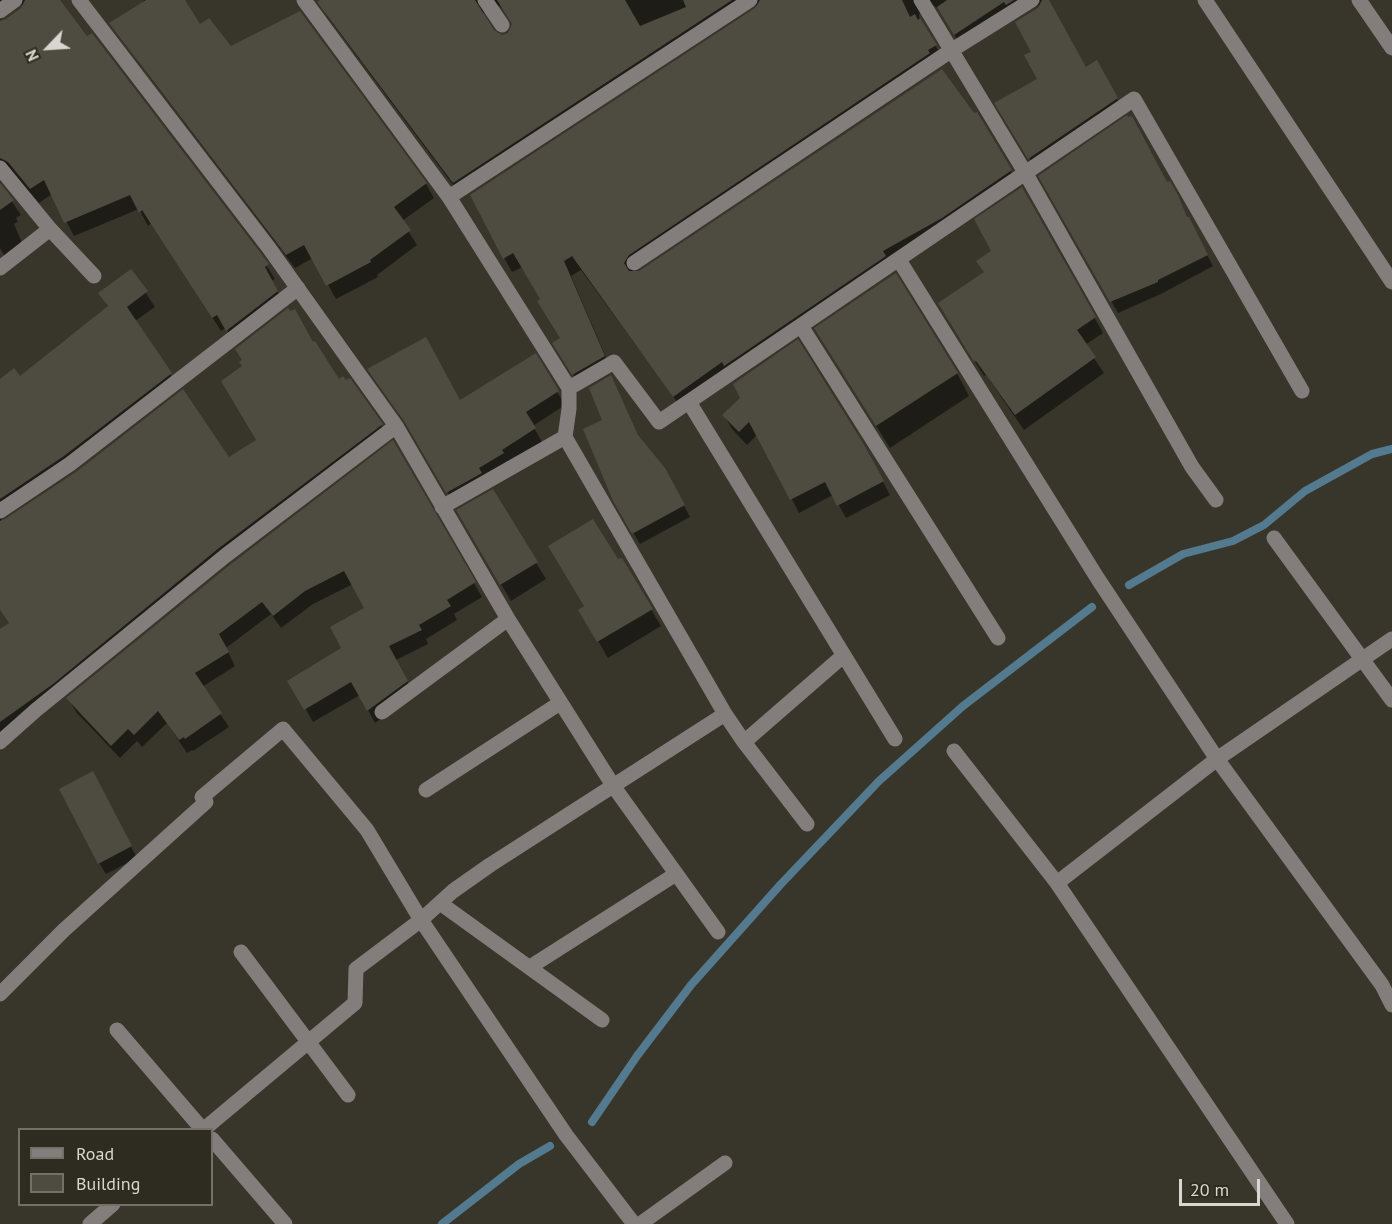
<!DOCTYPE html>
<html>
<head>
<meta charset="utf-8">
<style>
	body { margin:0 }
	#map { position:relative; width:1392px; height:1224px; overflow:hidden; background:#38362b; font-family:"PT Sans",sans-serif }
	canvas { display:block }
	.legend { position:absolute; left:18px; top:1128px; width:195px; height:78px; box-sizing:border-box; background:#2e2c21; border:2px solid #727067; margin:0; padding:8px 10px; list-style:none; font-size:18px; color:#d8d6d0 }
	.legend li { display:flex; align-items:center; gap:12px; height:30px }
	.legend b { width:30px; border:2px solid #727067 }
	.north { position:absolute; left:18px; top:18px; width:60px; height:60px; -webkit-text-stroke:4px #2e2c21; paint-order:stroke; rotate:245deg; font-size:16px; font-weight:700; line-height:24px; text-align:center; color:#d8d6d0 }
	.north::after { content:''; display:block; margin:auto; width:21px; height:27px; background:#d8d6d0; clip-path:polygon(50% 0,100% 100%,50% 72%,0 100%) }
	.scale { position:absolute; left:1179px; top:1179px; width:81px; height:27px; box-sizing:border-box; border:3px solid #d8d6d0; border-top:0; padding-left:8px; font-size:18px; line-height:21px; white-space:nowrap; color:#d8d6d0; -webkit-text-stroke:4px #2e2c21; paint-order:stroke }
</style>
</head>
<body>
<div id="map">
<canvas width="1392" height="1224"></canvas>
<ul class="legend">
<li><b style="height:8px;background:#837d7b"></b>Road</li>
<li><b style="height:16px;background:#4e4c40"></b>Building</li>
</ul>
<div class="north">N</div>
<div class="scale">20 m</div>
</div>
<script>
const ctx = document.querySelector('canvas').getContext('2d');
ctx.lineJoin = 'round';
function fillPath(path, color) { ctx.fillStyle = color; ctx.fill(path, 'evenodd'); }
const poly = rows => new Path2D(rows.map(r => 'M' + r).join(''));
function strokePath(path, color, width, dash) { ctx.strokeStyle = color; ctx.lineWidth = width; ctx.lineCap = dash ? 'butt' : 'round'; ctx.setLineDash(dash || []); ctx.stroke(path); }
const shadow = poly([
	[0,0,58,0,260,255,275,279,271,281,285,305,235,344,226,328,221,331,151,223,148,226,139,209,74,236,52,194,39,203,12,172,0,177,0,21,6,21,26,5,18,5,0,20],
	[144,0,183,0,200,27,230,48,299,12,426,184,434,198,402,221,417,245,377,275,378,277,336,299,313,258,295,268,137,60,128,45],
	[321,0,1048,0,1086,68,1096,62,1125,113,1038,172,996,103,1039,79,1033,52,1041,7,1039,5,963,49,939,9,931,4,923,6,919,15,920,20,944,60,633,273,640,273,976,114,1019,185,683,410,581,270,571,276,612,371,582,388,562,357,562,339,523,267,512,272,504,258,760,5,753,6,462,197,327,16,319,2],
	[498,5,503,9,513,24,512,31,503,36,493,32,483,16,484,11,488,6],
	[1040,176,1169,183,1213,266,1163,293,1118,313],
	[0,184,21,215,16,218,18,222,14,224,27,254,9,264,0,248],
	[1022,189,1103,333,1085,345,1104,373,1024,430,986,375,984,376,948,319,985,273],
	[131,271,155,307,135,321,179,388,2,517,1,521,228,459,258,441,313,344,339,381,381,425,390,439,227,563,0,740,0,631,10,624,0,610,0,381,20,378,108,307,100,293],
	[829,351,957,373,969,396,890,448],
	[535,355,565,405,533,426,542,442,455,505,414,434,460,402],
	[611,377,640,440,671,481,690,517,640,544,614,500,604,421],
	[742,398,870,458,890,495,846,518,833,495,799,513,758,434,747,445,732,429,724,415],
	[393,443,482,597,454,614,457,620,426,639,428,644,396,660,415,695,375,723,360,695,313,722,290,682,343,649,366,609,353,584,313,604,281,628,271,614,226,648,235,666,202,687,229,727,193,751,192,750,187,753,167,723,142,747,137,741,120,758,76,712,68,698],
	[458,511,536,563,546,579,511,601],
	[586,607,651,609,661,626,608,658,580,610],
	[99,784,137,858,106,874,99,863]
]);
const stream = poly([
	[1129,585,1183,554,1233,541,1264,525,1305,491,1372,454,1392,449],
	[592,1122,637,1056,691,985,781,884,879,781,963,706,1092,607],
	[442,1224,519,1164,550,1146]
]);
const building = poly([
	[25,0,60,0,87,36,92,33,269,264,265,267,278,291,226,331,217,315,212,318,142,210,139,213,130,195,64,223,44,180,30,189,8,162,0,158,0,21,6,19,21,8],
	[146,0,185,0,200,24,209,18,231,46,300,11,427,183,394,207,411,230,370,260,371,262,326,286,304,245,286,255,109,23],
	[320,0,475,0,494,30,502,35,508,33,512,24,497,0,625,0,640,26,686,7,683,0,732,0,453,183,317,2],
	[760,0,902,0,910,17,915,14,918,20,920,18,937,45,928,50,930,53,629,255,624,263,629,271,639,271,942,69,974,113,977,112,1012,170,942,218,883,251,886,256,724,366,722,362,673,397,572,256,564,261,605,356,572,375,552,343,560,338,537,301,540,299,513,253,503,259,470,195,755,8],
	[947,0,1014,0,1006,5,1004,2,954,35,937,7],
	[1042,0,1049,0,1086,67,1097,60,1118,98,1028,159,994,103,1037,79,1024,55,1031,52,1015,22,1038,8],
	[1127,115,1128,117,1132,116,1167,182,1170,181,1178,195,1187,217,1189,217,1208,255,1158,280,1158,282,1110,302,1038,176],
	[0,183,14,200,0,210],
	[1022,187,1096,317,1077,330,1096,357,1015,415,976,361,974,362,938,303,984,272,976,261,991,251,974,219],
	[131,269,148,291,127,307,172,373,64,456,0,499,0,379,14,368,20,376,108,306,98,293],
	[896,273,958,373,876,426,814,328],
	[288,308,290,311,295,309,313,342,315,341,339,379,343,376,346,380,350,378,383,424,219,548,53,684,0,722,0,629,9,623,0,610,0,521,5,519,76,472,183,389,229,457,256,440,221,381,242,366,239,362,242,360,235,349],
	[426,337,460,400,536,353,559,391,526,412,536,428,502,450,504,453,479,468,482,473,446,493,404,421,367,369],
	[798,339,863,443,884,481,837,506,825,482,790,500,749,422,739,432,722,415,740,398,733,384],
	[611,375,638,435,665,468,685,505,632,534,613,501,583,429,602,420,589,388],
	[393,440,476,582,447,600,451,606,419,625,422,630,389,646,408,681,367,711,351,682,304,710,287,681,341,648,330,627,364,608,344,571,305,591,273,616,262,602,219,634,229,652,195,673,222,713,185,739,184,737,179,740,158,711,134,735,128,729,111,746,66,698,231,564],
	[493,489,538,562,500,585,456,510],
	[593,519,618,559,622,558,653,609,597,642,578,610,584,606,548,546],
	[93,771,132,846,98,864,59,789]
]);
const minor = poly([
	[79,0,269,248,396,426,508,619,614,787,718,932],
	[304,0,449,197,569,388,569,409,565,437,725,714,744,742,807,824],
	[485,0,502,25],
	[921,0,1026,174,1192,467,1216,500],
	[1205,0,1392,282],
	[1359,0,1392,48],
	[0,11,15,0],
	[0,168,50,229,94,276],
	[449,197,750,0],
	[899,260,1098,579,1217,759,1382,985,1392,1005],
	[634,263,952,50,1032,0],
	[0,268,50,229],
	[801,326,998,638],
	[569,388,614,362,659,422,1134,99,1302,391],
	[689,402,895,739],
	[442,507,565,437],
	[0,511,70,464,298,288],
	[1274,538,1392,700],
	[382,712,508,619],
	[0,742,36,710,225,556,396,426],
	[744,742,843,656],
	[954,751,1057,883,1287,1224],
	[426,790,560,703],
	[1057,883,1217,759,1392,639],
	[440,903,602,1020],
	[241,952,348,1095],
	[530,967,676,874],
	[0,994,64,930,206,802,202,797,283,729,367,830,421,920,566,1135,634,1224],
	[117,1030,203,1130,355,1003,356,969,421,920,453,891,490,865,725,714],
	[212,1139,285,1224],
	[90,1224,113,1204],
	[640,1224,725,1163]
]);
fillPath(shadow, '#0007');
strokePath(stream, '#547a8f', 8);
fillPath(building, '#4e4c40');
strokePath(minor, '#837d7b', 15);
</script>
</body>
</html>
